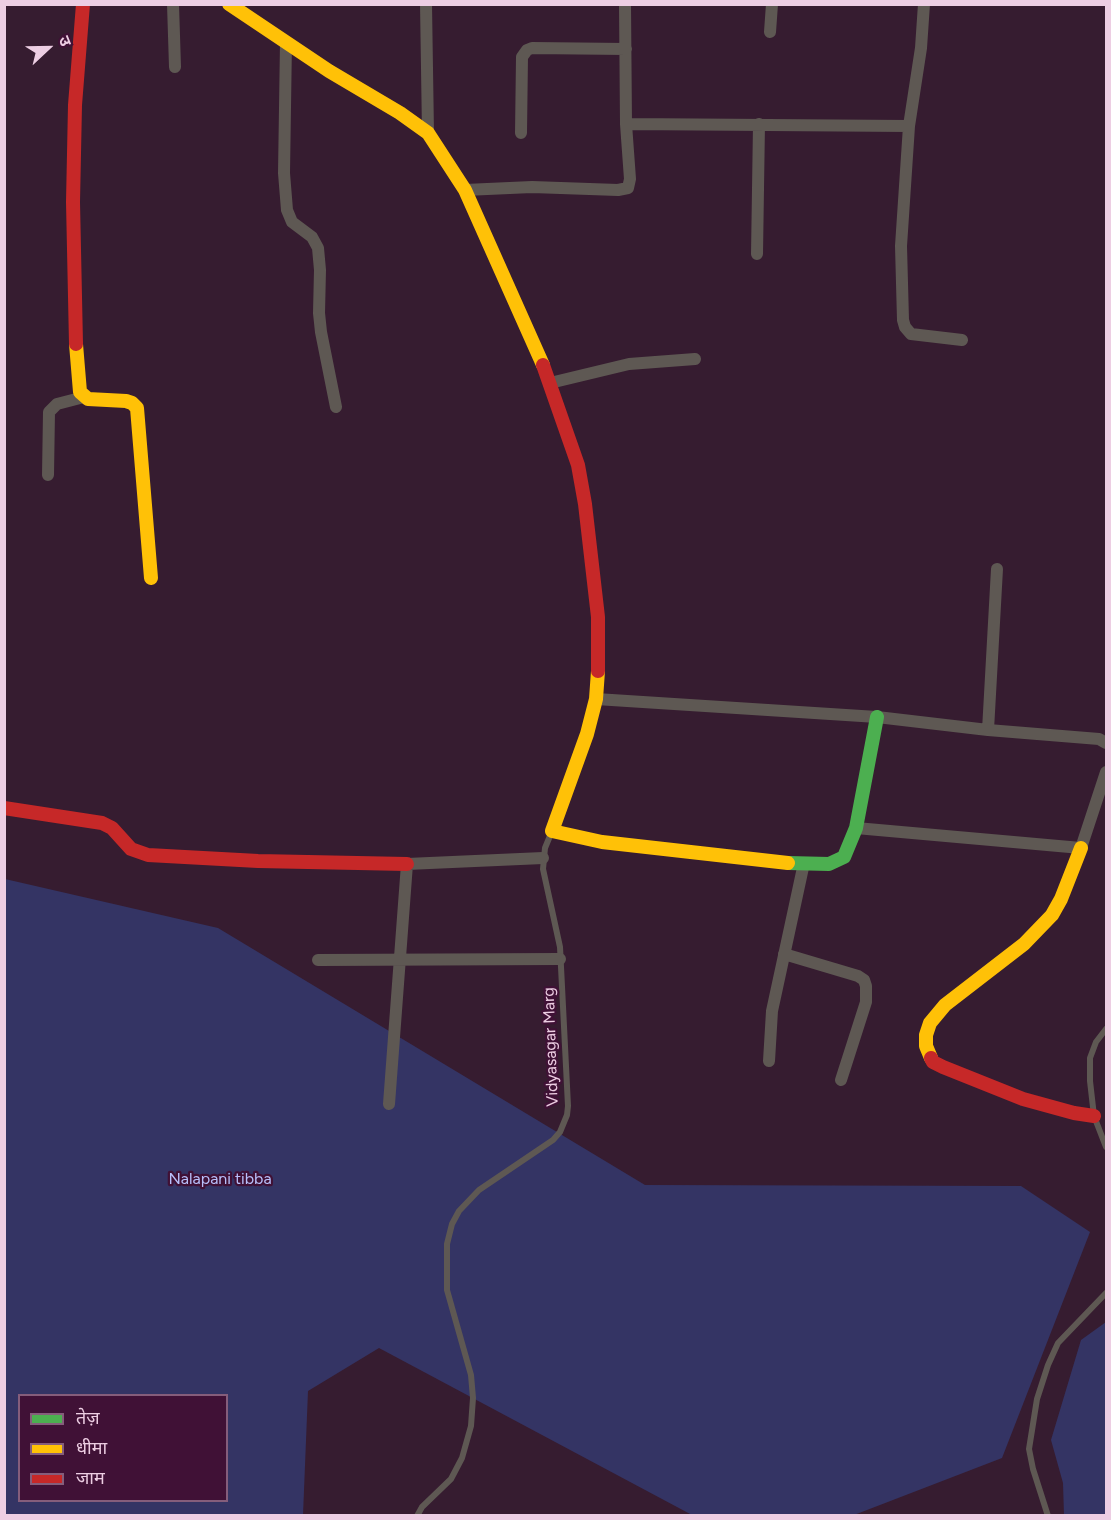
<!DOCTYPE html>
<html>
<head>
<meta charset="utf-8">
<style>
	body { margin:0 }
	#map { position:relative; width:1111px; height:1520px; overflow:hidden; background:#361c30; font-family:Figtree,"Noto Sans Devanagari",sans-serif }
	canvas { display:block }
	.frame { position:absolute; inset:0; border:6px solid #edcee3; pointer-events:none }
	.legend { position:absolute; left:18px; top:1394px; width:210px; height:108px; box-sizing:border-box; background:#401136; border:2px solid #855d7b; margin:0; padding:8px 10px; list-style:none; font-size:18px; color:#edcee3 }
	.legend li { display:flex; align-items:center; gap:12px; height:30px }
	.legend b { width:30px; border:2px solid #855d7b }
	.north { position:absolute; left:18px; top:18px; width:60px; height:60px; -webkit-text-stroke:4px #401136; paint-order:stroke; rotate:68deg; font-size:16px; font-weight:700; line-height:24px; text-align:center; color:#edcee3 }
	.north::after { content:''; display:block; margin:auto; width:21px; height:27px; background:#edcee3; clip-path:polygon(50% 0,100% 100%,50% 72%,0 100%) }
</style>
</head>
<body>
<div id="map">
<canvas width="1111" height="1520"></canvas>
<div class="frame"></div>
<ul class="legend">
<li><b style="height:8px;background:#4caf50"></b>तेज़</li>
<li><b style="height:8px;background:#ffc107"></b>धीमा</li>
<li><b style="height:8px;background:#c62828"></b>जाम</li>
</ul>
<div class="north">उ</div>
</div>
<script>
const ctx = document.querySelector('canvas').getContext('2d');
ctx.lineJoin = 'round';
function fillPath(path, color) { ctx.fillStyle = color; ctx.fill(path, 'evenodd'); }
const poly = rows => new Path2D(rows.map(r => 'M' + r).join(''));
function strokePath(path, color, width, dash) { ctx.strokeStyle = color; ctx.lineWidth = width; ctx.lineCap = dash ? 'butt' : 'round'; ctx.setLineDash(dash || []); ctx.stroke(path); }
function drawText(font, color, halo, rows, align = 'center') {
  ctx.font = font + ' Figtree,sans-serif'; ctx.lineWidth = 4.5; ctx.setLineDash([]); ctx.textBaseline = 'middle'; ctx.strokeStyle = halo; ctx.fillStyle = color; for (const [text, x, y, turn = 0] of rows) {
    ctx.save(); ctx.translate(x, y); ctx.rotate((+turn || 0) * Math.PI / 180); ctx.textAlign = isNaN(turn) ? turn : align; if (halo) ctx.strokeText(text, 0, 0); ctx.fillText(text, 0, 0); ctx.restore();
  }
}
const green = poly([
	[5,879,218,928,645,1185,1021,1186,1090,1232,1002,1458,854,1515,692,1515,379,1348,308,1391,303,1515,5,1516],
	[20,1396,226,1396,226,1500,20,1500],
	[1106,1322,1106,1515,1064,1515,1063,1483,1051,1440,1081,1340]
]);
const lane = poly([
	[1106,1029,1096,1042,1090,1058,1090,1081,1094,1116,1106,1147],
	[417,1516,422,1507,451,1479,462,1458,471,1426,473,1398,471,1375,447,1290,447,1244,452,1224,459,1211,479,1190,553,1140,560,1132,567,1115,568,1106,560,947,543,869,545,848,552,831],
	[1048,1516,1033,1469,1029,1449,1037,1399,1048,1365,1058,1343,1106,1293]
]);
const street = poly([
	[173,4,175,67],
	[426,4,428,133],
	[924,4,921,48,909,126,901,246,903,320,905,327,911,334,962,340],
	[770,32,772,4],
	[286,42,284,173,287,210,292,222,312,237,318,248,320,270,319,313,321,332,336,407],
	[626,124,909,126],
	[521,133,522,57,527,50,532,48,626,49],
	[465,190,532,187,618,190,628,188,630,179,626,124,625,4],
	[757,254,759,124],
	[550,383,629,364,695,359],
	[48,475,49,412,57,404,84,397],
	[596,699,877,717,988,730,1099,739,1106,743],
	[988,730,997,569],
	[856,828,1081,848,1106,772],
	[784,954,858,976,864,980,866,986,866,1002,841,1080],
	[318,960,560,959],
	[769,1061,772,1011,804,863],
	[389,1104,407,864,543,858]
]);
const fast = poly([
	[788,863,829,864,844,857,856,828,877,717]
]);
const slow = poly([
	[229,4,329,71,400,113,428,133,465,190,543,365],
	[76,344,80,392,88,399,126,401,132,403,137,408,151,578],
	[598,671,596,699,587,734,552,831,602,842,788,863],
	[931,1058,926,1046,926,1035,930,1023,945,1005,1024,944,1052,915,1061,899,1081,848]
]);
const jam = poly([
	[76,344,73,202,75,105,83,4],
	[543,365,578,465,585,504,598,617,598,671],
	[4,808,102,823,112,828,131,849,148,855,258,861,407,864],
	[931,1058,933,1062,943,1067,1023,1099,1074,1113,1094,1116]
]);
const streetNames = [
	["Vidyasagar Marg",551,1047,-92]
];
const parkNames = [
	["Nalapani tibba",220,1179]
];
fillPath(green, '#343464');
strokePath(lane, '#5e5853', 6);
strokePath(street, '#5e5853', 12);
strokePath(fast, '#4caf50', 14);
strokePath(slow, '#ffc107', 14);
strokePath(jam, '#c62828', 14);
drawText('16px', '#edcee3', '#401136', streetNames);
drawText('16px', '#b8c0fb', '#401136', parkNames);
</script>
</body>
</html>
